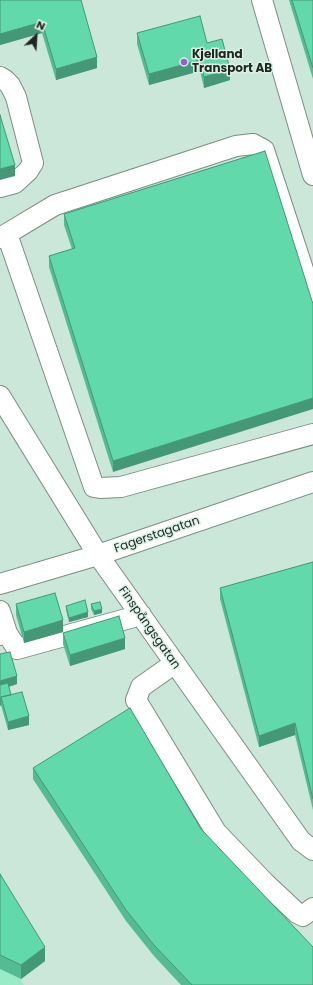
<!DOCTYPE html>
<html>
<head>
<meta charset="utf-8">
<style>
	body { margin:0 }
	#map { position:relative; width:313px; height:985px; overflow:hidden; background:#dcf1e6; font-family:Poppins,sans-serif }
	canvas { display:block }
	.north { position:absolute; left:16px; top:16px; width:40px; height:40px; -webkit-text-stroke:3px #dcf1e6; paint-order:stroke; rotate:25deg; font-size:11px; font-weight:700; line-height:16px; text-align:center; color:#1e2622 }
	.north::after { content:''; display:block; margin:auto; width:14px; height:18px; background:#1e2622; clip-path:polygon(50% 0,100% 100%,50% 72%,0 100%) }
</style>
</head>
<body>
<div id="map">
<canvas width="313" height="985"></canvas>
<div class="north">N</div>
</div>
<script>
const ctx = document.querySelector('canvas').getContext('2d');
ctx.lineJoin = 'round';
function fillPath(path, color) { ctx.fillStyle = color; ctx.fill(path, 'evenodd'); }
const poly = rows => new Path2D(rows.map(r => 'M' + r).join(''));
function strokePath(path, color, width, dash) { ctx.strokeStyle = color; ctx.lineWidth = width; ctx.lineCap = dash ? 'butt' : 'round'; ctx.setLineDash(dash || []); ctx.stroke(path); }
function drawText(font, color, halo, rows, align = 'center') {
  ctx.font = font + ' Poppins,sans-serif'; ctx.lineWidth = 3; ctx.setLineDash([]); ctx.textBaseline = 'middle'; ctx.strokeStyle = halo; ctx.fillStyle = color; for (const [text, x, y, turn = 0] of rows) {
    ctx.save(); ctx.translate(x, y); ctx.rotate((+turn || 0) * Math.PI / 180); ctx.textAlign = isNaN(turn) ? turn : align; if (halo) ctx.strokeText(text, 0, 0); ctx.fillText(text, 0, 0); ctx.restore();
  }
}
const built = poly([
	[0,0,313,0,313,985,24,985,21,979,0,969]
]);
const green = poly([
	[0,969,21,979,24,985,0,985]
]);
const minor = poly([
	[262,0,313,175],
	[0,77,5,80,10,85,16,97,33,163,28,171,15,183,0,187],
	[7,234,94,487,100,488,121,487,313,434],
	[0,238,55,205,236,146,253,144,264,150,313,300],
	[0,396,98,555,301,841,313,850],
	[0,584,98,555,313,482],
	[0,611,7,633,0,635],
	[7,633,17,649,141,615],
	[175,663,141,687,136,700,216,832,265,883,297,913,303,916,313,908]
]);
const wall = poly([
	[0,0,81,0,97,68,56,80,42,33,0,45],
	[289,0,313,0,313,79],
	[137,33,207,43,230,80,204,88,200,71,149,85,137,44],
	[265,151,113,472,49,267,49,256,72,249,64,225,64,214],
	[313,562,313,810,295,735,259,747,220,599,220,588],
	[16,604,63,632,24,643,16,615],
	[91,604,102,613,94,615,91,609],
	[66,606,88,617,69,622,66,610],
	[63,633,125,649,70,666,63,644],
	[0,654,17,684,9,687,11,695,29,725,8,730,1,705,0,706],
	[33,768,201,829,313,985,181,985,154,956,126,921,33,779],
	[0,874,45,961,21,979,0,969]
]);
const shadedWall = poly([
	[42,22,42,33,0,45,0,34],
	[97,57,97,68,56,80,56,69],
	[200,60,200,71,149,85,149,74],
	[230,69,230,80,204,88,204,77],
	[15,165,15,176,0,180,0,169],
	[313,398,313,409,113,472,113,461],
	[102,609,102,613,94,615,94,611],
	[88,612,88,617,69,622,69,618],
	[63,620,63,632,24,643,24,632],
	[125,638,125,649,70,666,70,655],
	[17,676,17,684,0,689,0,681],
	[0,701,1,701,1,705,0,706],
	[29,716,29,725,8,730,8,722],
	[295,723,295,735,259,747,259,736],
	[45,947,45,961,21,979,21,965]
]);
const building = poly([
	[0,0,81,0,97,57,56,69,42,22,0,34,0,0],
	[292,0,313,0,313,68,292,0],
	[200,16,207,43,222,39,230,69,204,77,200,60,149,74,137,33,200,16],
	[0,115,15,165,0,169,0,115],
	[265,151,313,304,313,398,113,461,49,256,75,248,64,214,265,151],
	[313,562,313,799,295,723,259,736,220,588,313,562],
	[55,593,63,620,24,632,16,604,55,593],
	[85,600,88,612,69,618,66,606,85,600],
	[100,602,102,609,94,611,91,604,100,602],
	[119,616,125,638,70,655,63,633,119,616],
	[10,652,17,676,0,681,0,654,10,652],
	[8,683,11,695,1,697,1,701,0,701,0,685,8,683],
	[22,692,29,716,8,722,1,697,22,692],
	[130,708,201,829,313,947,313,985,192,985,154,945,126,910,33,768,130,708],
	[0,874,45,947,21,965,0,955,0,874]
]);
const markers = [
	[184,62,4,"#995ed5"]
];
const poiNames = [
	["Kjelland",192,55],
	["Transport AB",192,69]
];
const streetNames = [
	["Fagerstagatan",157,535,-19],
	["Finspångsgatan",149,628,55]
];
fillPath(built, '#cae7d9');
fillPath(green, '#99eac6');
strokePath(minor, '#7b8e85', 22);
strokePath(minor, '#fff', 20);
fillPath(wall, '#54bb92');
fillPath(shadedWall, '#459877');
fillPath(building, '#62d9aa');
strokePath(building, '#459877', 1);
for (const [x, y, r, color] of markers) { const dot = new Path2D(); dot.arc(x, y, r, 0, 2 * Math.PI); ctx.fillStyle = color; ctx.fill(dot); strokePath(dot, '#dcf1e6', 1.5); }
drawText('bold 12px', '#1e2622', '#dcf1e6', poiNames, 'left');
drawText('12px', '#1e2622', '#dcf1e6', streetNames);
</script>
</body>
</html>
